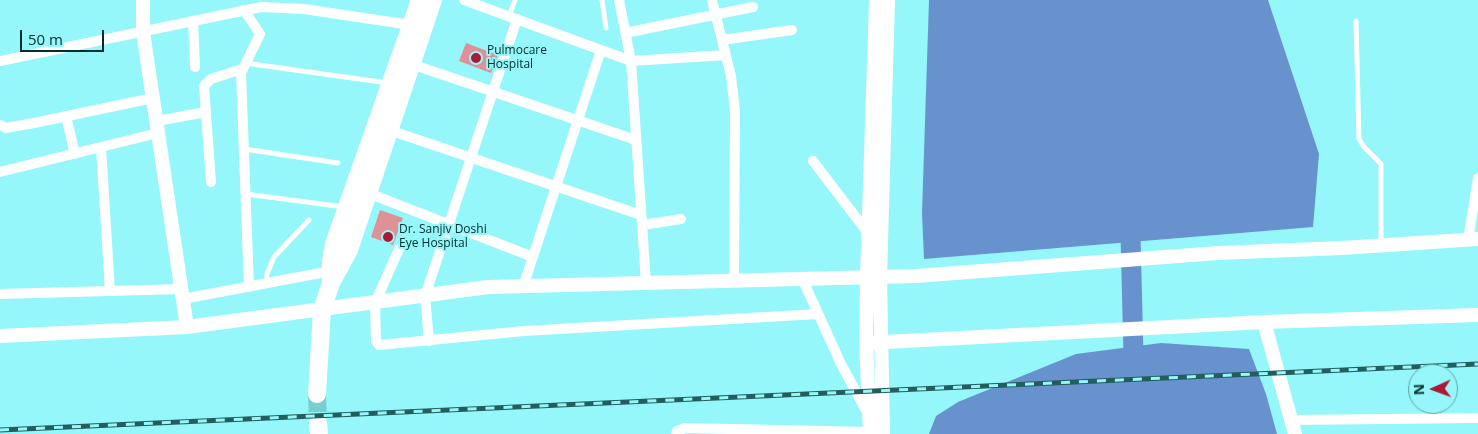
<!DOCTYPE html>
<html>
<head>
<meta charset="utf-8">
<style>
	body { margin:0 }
	#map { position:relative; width:1478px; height:434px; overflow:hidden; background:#95f7f9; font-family:"Open Sans",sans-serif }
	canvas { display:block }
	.north { position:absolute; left:1408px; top:364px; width:50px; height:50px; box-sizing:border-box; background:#95f7f9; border:1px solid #59a6a8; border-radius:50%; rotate:268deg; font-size:14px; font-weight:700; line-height:20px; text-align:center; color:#002d2e }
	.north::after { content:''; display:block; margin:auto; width:18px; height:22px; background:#ad1838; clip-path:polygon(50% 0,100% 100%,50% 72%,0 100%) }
	.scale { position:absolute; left:20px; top:30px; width:84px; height:22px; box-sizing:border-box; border:2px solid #002d2e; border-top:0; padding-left:6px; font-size:15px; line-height:18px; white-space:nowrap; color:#002d2e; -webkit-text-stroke:4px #95f7f9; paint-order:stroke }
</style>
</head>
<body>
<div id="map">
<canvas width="1478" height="434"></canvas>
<div class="north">N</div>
<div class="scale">50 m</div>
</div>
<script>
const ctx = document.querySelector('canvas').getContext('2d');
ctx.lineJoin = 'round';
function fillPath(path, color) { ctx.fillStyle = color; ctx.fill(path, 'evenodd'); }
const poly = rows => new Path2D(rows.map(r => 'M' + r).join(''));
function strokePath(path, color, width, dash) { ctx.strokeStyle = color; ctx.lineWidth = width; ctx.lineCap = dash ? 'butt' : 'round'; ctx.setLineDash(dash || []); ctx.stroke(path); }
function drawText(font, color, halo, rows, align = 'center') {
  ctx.font = font + ' "Open Sans",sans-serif'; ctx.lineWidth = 4; ctx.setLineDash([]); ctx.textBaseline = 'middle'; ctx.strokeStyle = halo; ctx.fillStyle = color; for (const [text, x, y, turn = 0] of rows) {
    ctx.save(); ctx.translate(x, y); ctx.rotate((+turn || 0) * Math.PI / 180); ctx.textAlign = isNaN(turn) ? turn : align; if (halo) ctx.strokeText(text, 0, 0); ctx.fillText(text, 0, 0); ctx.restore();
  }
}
const water = poly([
	[929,0,1268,0,1319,154,1313,227,924,259,922,213],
	[1161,343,1249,349,1266,394,1277,434,929,434,936,416,958,402,1076,354]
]);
const river = poly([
	[1130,216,1134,375]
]);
const building = poly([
	[466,43,498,55,491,73,459,61],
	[380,210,403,218,393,245,371,237]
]);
const highwayTunnel = poly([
	[317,394,318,423]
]);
const lane = poly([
	[602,0,606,28],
	[509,17,515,0],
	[1356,21,1359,139,1364,147,1381,164,1381,245],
	[245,63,388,83],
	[244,149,338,163],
	[246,194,344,207],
	[266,284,267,274,274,257,309,220]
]);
const street = poly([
	[464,0,631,61,726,55],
	[619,0,631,61,646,283],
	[712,0,731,76,735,111,734,280],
	[244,10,260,34,241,73,249,287],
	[193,21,195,67],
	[625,33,753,7],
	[722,40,792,30],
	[0,61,261,7,304,9,411,25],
	[411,64,636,140],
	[66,116,75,154],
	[157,121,206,112],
	[0,125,6,128,34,123,153,98],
	[389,130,641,215],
	[101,147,110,291],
	[813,161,868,233],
	[0,172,158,133],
	[211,182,204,86,211,79,242,69],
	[368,193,533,257],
	[642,225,681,219],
	[1468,240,1478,178],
	[399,249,375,303,376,341,379,345,524,331,818,314],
	[802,278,841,364,868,414],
	[523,287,601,50],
	[0,294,182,289],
	[183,299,331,271],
	[429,341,425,296,517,19],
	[1290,420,1478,418],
	[676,434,677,431,685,428,870,432]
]);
const secondary = poly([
	[143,0,143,32,187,327],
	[1264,322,1295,434],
	[0,336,187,327,488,287,916,276,1218,253,1342,248,1478,239],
	[866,343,1264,322,1478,315],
	[870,434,866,343,867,276,876,0],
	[883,434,880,276,888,0]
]);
const highway = poly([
	[331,282,331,261,334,244,420,0],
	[317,394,322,310,331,283,349,250,433,0],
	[318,423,319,434]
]);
const rail = poly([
	[0,430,1478,364]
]);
const markers = [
	[476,58,6,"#ad1838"],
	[388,237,6,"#ad1838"]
];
const poiNames = [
	["Pulmocare",487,51],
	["Hospital",487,65],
	["Dr. Sanjiv Doshi",399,230],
	["Eye Hospital",399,244]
];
fillPath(water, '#6892ce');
strokePath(river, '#6892ce', 20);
fillPath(building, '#de9295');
strokePath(highwayTunnel, '#77cfd0', 18, [18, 9]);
strokePath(lane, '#fff', 5);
strokePath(street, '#fff', 10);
strokePath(secondary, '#fff', 14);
strokePath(highway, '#fff', 18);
strokePath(rail, '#235d5e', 5);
strokePath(rail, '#95f7f9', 3, [9]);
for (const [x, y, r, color] of markers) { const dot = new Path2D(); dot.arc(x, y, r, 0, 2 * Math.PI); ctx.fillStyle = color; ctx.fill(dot); strokePath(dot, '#95f7f9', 2); }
drawText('12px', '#002d2e', '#95f7f9', poiNames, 'left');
</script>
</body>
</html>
